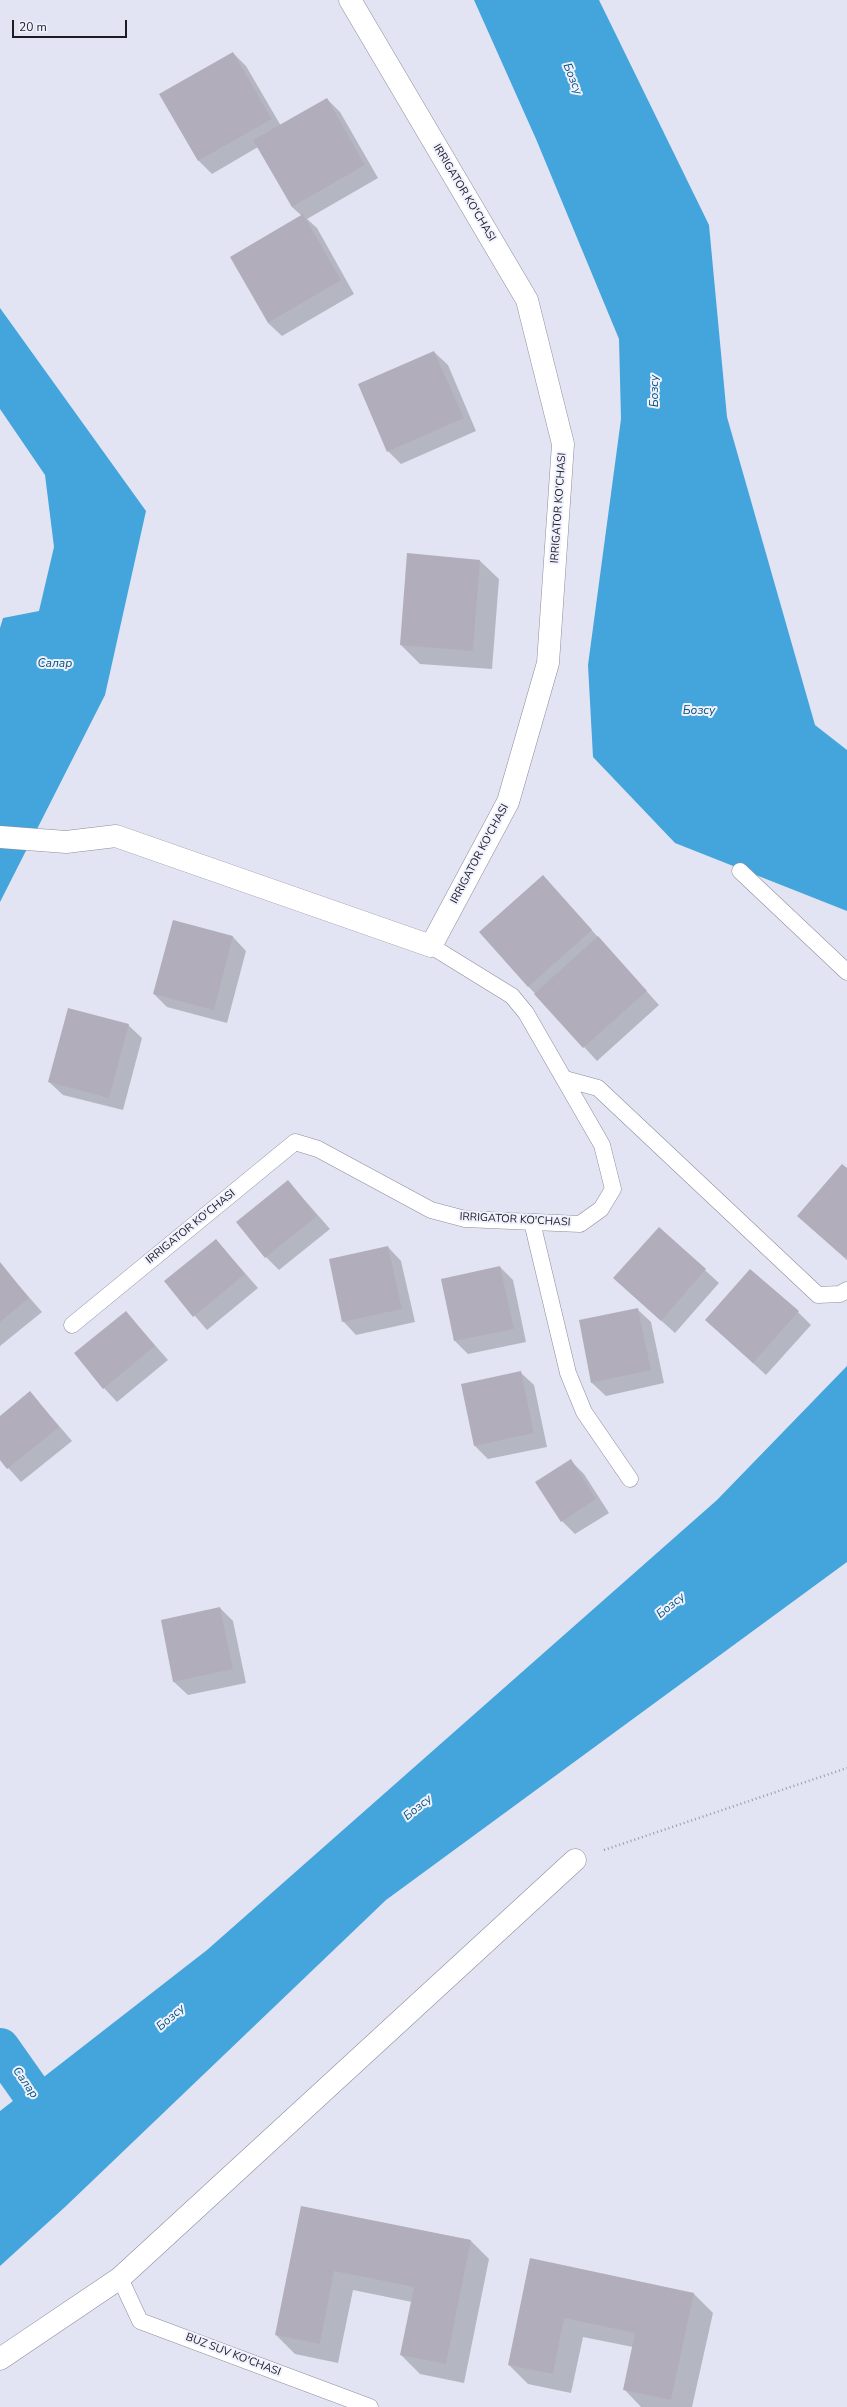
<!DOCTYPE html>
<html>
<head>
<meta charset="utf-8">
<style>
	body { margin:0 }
	#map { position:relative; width:847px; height:2407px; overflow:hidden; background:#e2e4f3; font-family:"Nunito Sans",sans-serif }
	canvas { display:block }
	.scale { position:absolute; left:12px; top:20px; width:115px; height:18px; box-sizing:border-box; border:2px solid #1c1c22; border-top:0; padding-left:5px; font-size:12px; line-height:14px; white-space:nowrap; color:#1c1c22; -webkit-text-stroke:3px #f0f1fe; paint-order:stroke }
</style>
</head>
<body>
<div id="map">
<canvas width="847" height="2407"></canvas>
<div class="scale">20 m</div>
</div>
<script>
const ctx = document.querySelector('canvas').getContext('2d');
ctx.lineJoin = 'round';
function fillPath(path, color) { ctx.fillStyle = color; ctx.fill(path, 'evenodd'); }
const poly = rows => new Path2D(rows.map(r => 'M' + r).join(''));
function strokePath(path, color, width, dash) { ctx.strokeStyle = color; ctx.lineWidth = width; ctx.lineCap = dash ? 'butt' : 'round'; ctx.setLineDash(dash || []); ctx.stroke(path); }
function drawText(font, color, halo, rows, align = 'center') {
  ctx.font = font + ' "Nunito Sans",sans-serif'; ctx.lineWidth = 4; ctx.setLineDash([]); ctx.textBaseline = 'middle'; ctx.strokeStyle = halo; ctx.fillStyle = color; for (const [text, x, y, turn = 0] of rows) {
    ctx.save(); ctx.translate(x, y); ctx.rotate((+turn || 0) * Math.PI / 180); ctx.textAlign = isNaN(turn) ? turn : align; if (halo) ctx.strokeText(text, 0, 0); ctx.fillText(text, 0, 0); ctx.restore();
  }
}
const water = poly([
	[474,0,599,0,709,225,727,417,815,725,847,750,847,911,675,843,593,757,588,665,621,419,619,339,536,139],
	[0,308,146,511,105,695,0,902,0,628,3,618,39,611,54,547,45,475,0,409],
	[847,1366,847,1562,386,1900,65,2207,0,2266,0,2111,207,1950,717,1500]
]);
const shadow = poly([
	[233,53,246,66,281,126,327,99,340,112,378,178,307,219,317,228,354,294,282,336,268,323,302,216,292,207,258,147,212,174,199,161,161,95],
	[434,352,448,365,476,431,401,464,388,451],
	[480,561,499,579,492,669,420,664,401,645],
	[543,876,659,1005,597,1061,528,986],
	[173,921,233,937,246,951,227,1023,167,1007,154,994],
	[128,1025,142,1038,123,1110,63,1095,49,1082],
	[847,1169,847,1260,798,1216],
	[288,1181,330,1229,279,1270,266,1257],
	[659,1228,719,1283,675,1333,614,1278],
	[216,1240,258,1288,207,1330,165,1281],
	[388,1247,401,1261,415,1322,356,1335,343,1321],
	[0,1264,42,1312,0,1346],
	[500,1267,513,1280,526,1342,468,1354,455,1341,442,1280],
	[637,1309,651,1322,664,1383,606,1396,592,1383],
	[126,1312,168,1360,117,1402,104,1388],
	[798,1312,811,1325,766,1375,706,1320],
	[520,1372,534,1385,547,1447,488,1459,475,1446],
	[30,1392,72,1441,21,1482,0,1459,0,1417],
	[571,1461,584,1474,609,1513,575,1534,562,1521],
	[220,1608,233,1621,246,1683,188,1695,174,1682,162,1620],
	[302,2208,470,2240,489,2259,464,2383,420,2374,401,2355,412,2302,353,2290,338,2363,295,2354,276,2335],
	[530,2259,694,2294,713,2313,692,2407,641,2407,624,2389,633,2347,583,2337,571,2393,528,2384,509,2365]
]);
const canal = poly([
	[0,2048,50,2119]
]);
const building = poly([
	[233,52,272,119,198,161,159,94],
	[327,98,365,165,292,207,253,140],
	[303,214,341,280,268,323,230,257],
	[434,351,464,418,387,452,358,384],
	[407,553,480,560,473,651,400,645],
	[543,875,592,930,528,987,479,932],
	[173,920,233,936,214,1010,153,994],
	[598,936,647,991,583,1048,534,994],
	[68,1008,129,1024,109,1098,48,1082],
	[842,1164,847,1168,847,1256,845,1258,797,1216],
	[288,1180,317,1216,265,1258,236,1222],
	[659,1227,706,1269,661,1321,613,1278],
	[216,1239,245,1274,193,1317,164,1281],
	[388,1246,402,1309,342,1322,329,1259],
	[0,1262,29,1298,0,1322],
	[500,1266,514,1329,454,1341,441,1279],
	[750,1269,799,1311,753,1363,705,1320],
	[638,1308,651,1370,591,1383,579,1320],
	[126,1311,155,1346,103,1389,74,1353],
	[521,1371,534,1433,474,1446,461,1384],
	[30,1391,59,1427,7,1469,0,1460,0,1416],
	[571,1459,596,1499,561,1522,535,1482],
	[220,1607,233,1669,173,1682,161,1620],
	[301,2206,471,2240,446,2364,400,2355,414,2287,334,2271,320,2344,275,2335],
	[530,2258,694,2293,671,2400,623,2390,635,2333,564,2318,553,2374,508,2365]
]);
const path = poly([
	[604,1850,847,1768]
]);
const lane = poly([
	[740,871,847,972],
	[565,1079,598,1088,818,1295,840,1294,847,1290],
	[532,1222,568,1373,584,1412,630,1479],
	[72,1325,295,1142,318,1149,431,1210,465,1219,580,1224,601,1209,613,1189,602,1145,526,1013,512,996,431,946],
	[120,2278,140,2321,370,2407]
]);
const street = poly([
	[0,837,66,842,116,836,431,946,508,802,548,663,563,444,527,300,350,0],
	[0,2359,120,2278,575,1860]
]);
const streetNames = [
	["IRRIGATOR KO'CHASI",464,193,59],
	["IRRIGATOR KO'CHASI",559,508,-86],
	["IRRIGATOR KO'CHASI",480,854,-62],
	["IRRIGATOR KO'CHASI",515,1220,3],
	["IRRIGATOR KO'CHASI",191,1227,-39],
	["BUZ SUV KO'CHASI",233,2355,21]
];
const waterNames = [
	["Бозсу",572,79,68],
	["Бозсу",655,391,-90],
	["Салар",55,664],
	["Бозсу",699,711],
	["Бозсу",671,1606,-39],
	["Бозсу",418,1808,-39],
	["Бозсу",171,2018,-41],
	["Салар",25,2083,55]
];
fillPath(water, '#44a5dd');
fillPath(shadow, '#0003');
strokePath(canal, '#44a5dd', 40);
fillPath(building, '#b2adbb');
strokePath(lane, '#8b8d9b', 17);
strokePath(street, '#8b8d9b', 23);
strokePath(path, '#999aa6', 2.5, [1, 3]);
strokePath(lane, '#fff', 16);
strokePath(street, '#fff', 22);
drawText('11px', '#1c1c22', '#f0f1fe', streetNames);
drawText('italic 12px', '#055379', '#f0f1fe', waterNames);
</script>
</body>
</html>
